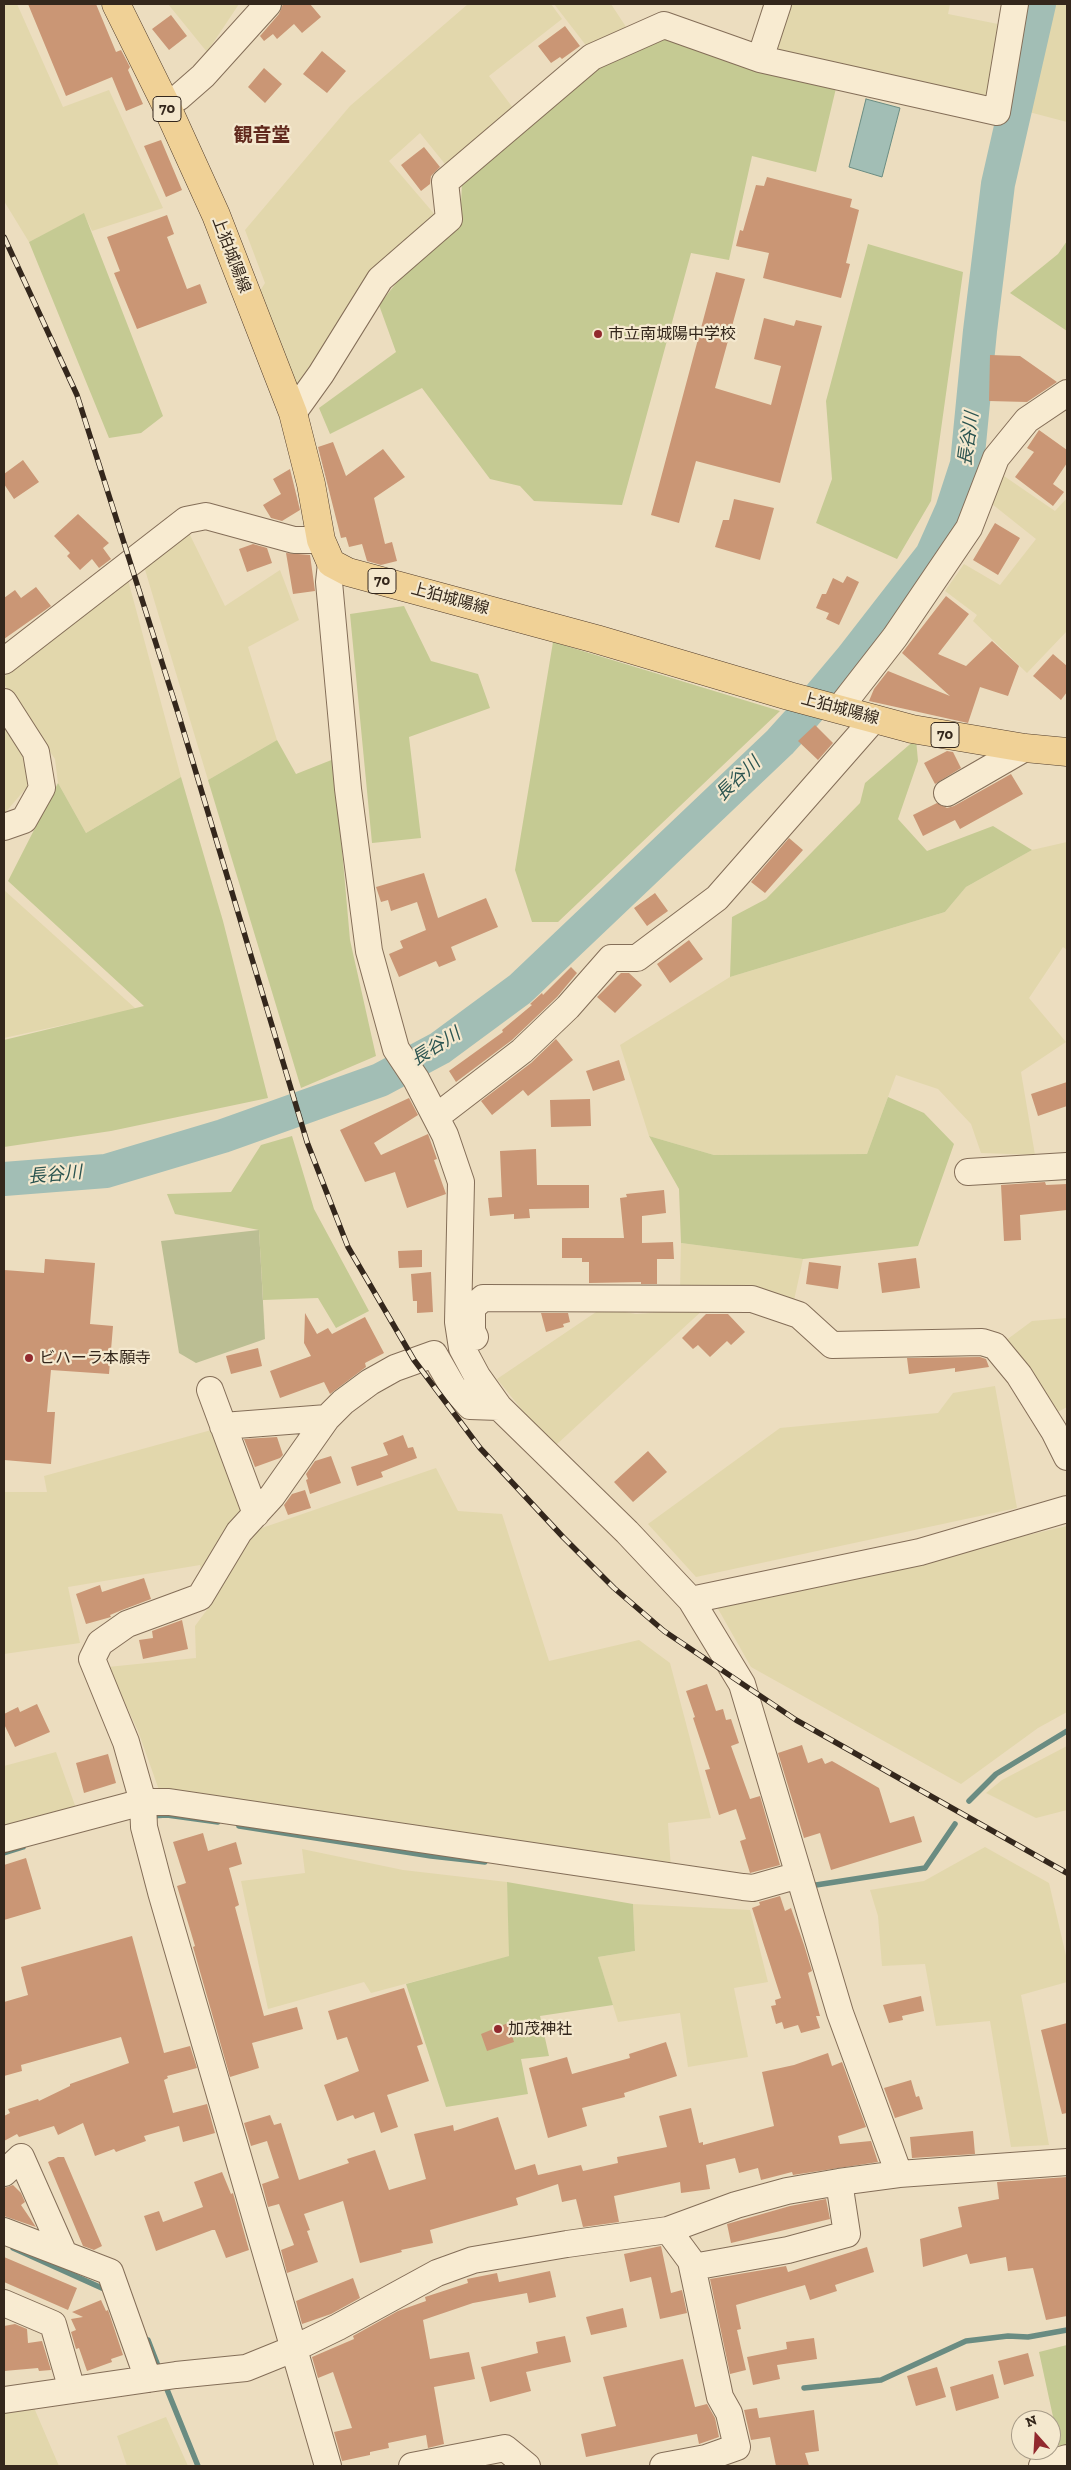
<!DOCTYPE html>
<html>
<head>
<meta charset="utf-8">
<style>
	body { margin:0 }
	#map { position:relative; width:1071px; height:2470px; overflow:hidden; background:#ecddbf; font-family:"Zilla Slab",serif }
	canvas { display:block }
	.frame { position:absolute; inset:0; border:5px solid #34271c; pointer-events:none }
	.north { position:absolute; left:1011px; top:2410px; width:50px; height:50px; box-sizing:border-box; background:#f4e8ce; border:1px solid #a79b87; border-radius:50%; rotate:341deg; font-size:14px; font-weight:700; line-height:20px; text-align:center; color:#34271c }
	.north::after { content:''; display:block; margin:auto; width:18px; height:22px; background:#92292e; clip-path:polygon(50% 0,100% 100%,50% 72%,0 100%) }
</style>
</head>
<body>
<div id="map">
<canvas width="1071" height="2470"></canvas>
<div class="frame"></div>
<div class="north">N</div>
</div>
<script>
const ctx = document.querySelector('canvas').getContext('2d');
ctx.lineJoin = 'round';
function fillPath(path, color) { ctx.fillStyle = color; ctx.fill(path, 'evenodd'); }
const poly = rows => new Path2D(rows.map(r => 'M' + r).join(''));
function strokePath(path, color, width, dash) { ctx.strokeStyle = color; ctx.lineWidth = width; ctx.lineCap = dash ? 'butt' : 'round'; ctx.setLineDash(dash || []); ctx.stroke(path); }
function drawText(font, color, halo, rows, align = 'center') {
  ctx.font = font + ' "Zilla Slab","Noto Sans JP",serif'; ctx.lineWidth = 4.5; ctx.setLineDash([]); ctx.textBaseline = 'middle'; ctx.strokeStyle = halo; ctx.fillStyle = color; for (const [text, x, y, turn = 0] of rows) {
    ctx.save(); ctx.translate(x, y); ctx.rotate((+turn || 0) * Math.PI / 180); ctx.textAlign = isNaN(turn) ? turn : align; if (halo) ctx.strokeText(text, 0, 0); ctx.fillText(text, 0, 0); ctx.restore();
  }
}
const farmland = poly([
	[4,4,17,4,63,107,109,90,163,208,92,231,84,214,29,242,4,201],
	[168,4,239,4,207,52],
	[468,4,551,4,562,19,489,76,516,112,449,169,420,133,389,161,436,216,296,391,260,291,265,283,245,230,350,106],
	[554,4,611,4,630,33,588,48],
	[786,4,950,4,948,14,1003,25,990,101,772,51],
	[1049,4,1067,4,1067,122,1029,112],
	[1001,474,1055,511,1067,498,1067,631,1027,673,973,621,977,615,945,591,964,564,1000,585,1036,539,992,504],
	[189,533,225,606,280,570,299,620,248,647,277,740,208,780,143,563],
	[127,576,181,777,86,833,58,783,55,759,4,684,4,677],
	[4,723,24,757,28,786,4,814],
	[1067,842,1067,950,1063,947,1029,998,1066,1042,1021,1072,1035,1155,981,1153,971,1124,938,1089,896,1075,867,1154,714,1155,649,1136,620,1045,730,977,945,912,966,887,1032,850],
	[4,890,136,1009,4,1038],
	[681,1243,803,1259,793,1305,680,1291],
	[602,1308,636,1314,704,1309,556,1445,531,1421,497,1379],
	[1067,1318,1067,1407,1056,1413,1005,1341,1032,1321],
	[995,1386,1017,1508,696,1577,648,1524,780,1428,938,1413,953,1393],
	[215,1429,259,1529,436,1468,458,1511,502,1514,549,1661,639,1640,670,1663,711,1818,668,1823,671,1869,159,1790,138,1731,108,1667,196,1658,195,1626,209,1607,200,1565,68,1587,80,1643,4,1654,4,1492,47,1492,44,1476],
	[1067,1526,1067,1712,1038,1728,961,1784,751,1667,717,1607],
	[1067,1746,1067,1810,1036,1818,986,1793,1002,1780],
	[56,1752,77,1811,4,1832,4,1766],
	[985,1847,1049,1883,1067,1960,1067,1982,1021,1995,1049,2145,1011,2147,990,2021,936,2026,925,1964,882,1966,878,1916,870,1890,924,1881],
	[302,1849,403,1870,507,1882,510,1956,371,1993,364,1982,268,2009,241,1881,305,1873],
	[633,1904,750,1910,768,1982,734,1988,748,2057,688,2067,680,2013,618,2022,598,1957,635,1951],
	[32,2403,59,2466,4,2466,4,2407],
	[166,2417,188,2466,127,2466,117,2436]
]);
const green = poly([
	[666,39,837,84,816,172,752,156,729,260,691,253,622,505,534,501,520,486,490,479,422,388,330,434,319,408,396,352,379,305,397,282,460,227,462,182,599,66],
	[84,213,163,416,141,433,109,438,29,242],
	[1067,241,1067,331,1010,293,1058,254],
	[868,244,963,272,931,501,897,559,816,523,832,479,826,401],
	[404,606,431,661,478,674,490,708,409,737,421,838,372,843,350,614],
	[553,642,780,711,558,922,532,922,515,870],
	[916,739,918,761,898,819,927,851,993,826,1032,850,966,887,945,912,730,977,732,917,766,899,860,803,865,783],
	[277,740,296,774,334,759,350,940,376,1056,301,1088,208,780],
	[181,777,223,921,268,1098,111,1131,4,1147,4,1040,144,1006,8,881,58,783,86,833],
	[888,1097,924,1113,954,1144,918,1246,803,1259,681,1243,679,1189,649,1136,714,1155,867,1154],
	[292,1136,314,1209,369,1311,336,1328,318,1298,263,1300,259,1230,175,1214,167,1194,231,1192,261,1145],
	[507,1882,633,1904,635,1951,598,1957,613,2005,540,2016,549,2056,521,2059,528,2094,446,2107,406,1984,509,1956],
	[1067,2345,1067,2446,1060,2449,1039,2352]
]);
const cemetery = poly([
	[259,1230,265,1339,196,1363,179,1353,161,1241]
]);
const water = poly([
	[866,99,900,108,882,177,849,167,866,99]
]);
const stream = poly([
	[969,1801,996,1774,1067,1731],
	[150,1816,167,1815,218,1822],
	[239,1826,431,1856,485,1862],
	[4,1853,23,1847],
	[816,1885,925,1868,955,1824],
	[13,2248,104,2289],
	[148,2340,160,2371],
	[164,2382,198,2466],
	[804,2388,881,2380,966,2341,1008,2336,1028,2337,1067,2330]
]);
const river = poly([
	[4,1179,106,1171,223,1136,380,1080,440,1048,520,989,780,742,799,721,852,658,932,555,952,510,967,464,980,331,998,184,1039,4]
]);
const building = poly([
	[28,4,96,4,116,52,121,50,130,67,128,70,143,104,126,111,112,77,66,96],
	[283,4,310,4,321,17,302,33,294,24,277,39,273,34,264,41,260,36,279,14],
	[171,15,187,36,169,50,152,29],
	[565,26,580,46,562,59,560,57,551,63,538,46],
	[322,51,346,71,327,93,303,74],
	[264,68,282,84,265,103,248,87],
	[161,140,182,190,166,197,144,146],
	[424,147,440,167,431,176,430,184,421,191,401,165],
	[767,177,852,199,850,207,859,210,846,263,850,264,841,298,763,278,769,253,736,246,740,230,743,231,756,185,764,186],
	[167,215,174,234,167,237,187,289,200,284,207,303,137,329,114,273,120,271,107,237],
	[716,272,745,279,715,388,771,405,781,366,754,359,764,318,794,326,796,320,822,326,780,483,696,461,679,523,651,515],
	[990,355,1020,356,1057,382,1027,402,989,401],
	[1039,430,1067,450,1067,463,1053,484,1064,492,1053,506,1015,477,1034,452,1027,448],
	[333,442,346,476,383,449,405,477,374,498,385,544,392,542,397,561,381,565,367,561,362,544,349,547,346,537,341,538,318,447],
	[23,460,39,482,14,499,4,484,4,474],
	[290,469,300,510,282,521,271,518,263,505,281,494,273,479],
	[734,499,774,508,760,560,715,547,723,520,729,520],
	[78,514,109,543,103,548,111,559,99,568,92,559,80,570,67,556,70,553,54,536],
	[995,523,1020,538,998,575,973,560],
	[253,544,267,548,272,563,247,572,239,549],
	[286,553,310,555,315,591,293,594],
	[847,576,859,582,839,625,826,619,829,613,816,608,822,594,826,594,833,578,843,583],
	[36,587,51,606,4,639,4,598,15,590,21,598],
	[946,596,969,614,938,654,966,666,992,641,1019,666,1008,696,980,687,968,723,869,701,874,689,888,671,950,696,902,653],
	[1053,654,1067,666,1067,692,1061,700,1033,676],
	[815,725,833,743,818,760,798,741],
	[947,751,953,752,961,768,935,784,924,763],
	[1011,774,1023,794,960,829,955,820,923,836,913,815,937,803,947,808,954,806],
	[789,838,803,850,765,893,751,882],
	[424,873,438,918,486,898,498,927,451,947,456,960,439,967,436,961,399,977,389,954,403,948,400,941,426,930,417,902,391,911,388,900,381,902,376,887],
	[655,893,668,911,647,926,634,908],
	[689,940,703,959,670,983,657,964],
	[571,967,577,973,557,997,512,1040,456,1082,449,1071,503,1032,502,1030,532,1005,530,1004,542,993,543,995],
	[621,973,629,973,642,985,615,1013,597,997],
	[556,1039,573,1060,528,1096,523,1090,492,1115,481,1101,531,1063],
	[619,1060,625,1080,593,1091,586,1071],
	[1067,1082,1067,1106,1038,1116,1031,1094],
	[409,1098,418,1115,374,1143,381,1155,428,1134,437,1159,434,1160,446,1194,407,1208,395,1172,365,1182,340,1130],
	[590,1099,591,1126,551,1127,550,1100],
	[536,1149,537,1185,589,1185,589,1208,529,1209,530,1218,514,1219,514,1214,490,1216,488,1198,502,1197,500,1151],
	[1045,1182,1046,1185,1067,1184,1067,1210,1020,1215,1021,1240,1004,1241,1001,1185],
	[664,1190,666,1213,642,1216,642,1243,673,1242,674,1259,657,1259,657,1284,641,1284,641,1282,589,1283,589,1262,582,1262,582,1258,562,1258,562,1238,624,1238,620,1198,627,1197,626,1194],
	[422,1250,422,1267,399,1268,398,1251],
	[916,1258,920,1288,882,1293,878,1263],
	[45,1259,95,1263,90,1324,113,1326,109,1374,51,1370,47,1412,55,1412,51,1464,4,1460,4,1270,44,1273],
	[809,1262,841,1266,838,1289,806,1284],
	[431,1272,433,1312,417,1313,417,1301,413,1301,411,1274],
	[305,1313,317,1334,328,1328,332,1334,365,1317,384,1353,365,1363,366,1367,330,1394,324,1382,280,1398,270,1371,311,1356,304,1343],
	[541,1313,568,1313,570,1322,563,1324,564,1327,546,1332],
	[706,1314,728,1314,745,1332,731,1345,727,1341,710,1357,698,1345,693,1349,682,1338],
	[258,1348,262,1366,231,1374,226,1356],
	[980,1357,986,1359,989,1367,955,1372,955,1368,909,1374,907,1358],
	[403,1435,408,1448,413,1447,417,1458,381,1472,383,1477,357,1486,351,1467,388,1455,383,1443],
	[277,1437,283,1455,280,1458,255,1467,244,1439],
	[648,1451,667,1472,633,1502,614,1482],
	[331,1456,341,1483,310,1494,306,1480,308,1479,306,1474,315,1461],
	[305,1490,311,1508,288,1515,284,1505,292,1494],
	[144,1578,151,1599,122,1610,110,1615,111,1617,86,1624,76,1594,100,1585,102,1592],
	[182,1620,188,1649,143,1659,139,1640,153,1638,152,1631],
	[707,1684,716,1711,723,1709,726,1720,731,1719,739,1743,731,1746,750,1799,760,1796,780,1865,750,1873,740,1841,746,1839,736,1809,719,1815,705,1770,710,1769,693,1718,695,1717,686,1691],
	[37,1704,50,1732,15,1747,4,1724,4,1714,18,1707,20,1712],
	[802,1745,808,1763,822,1758,825,1764,832,1761,879,1788,890,1823,914,1816,922,1842,831,1870,820,1833,804,1838,778,1753],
	[108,1754,116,1783,84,1793,76,1763],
	[203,1833,208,1851,236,1842,242,1864,229,1868,239,1905,235,1907,264,2016,297,2007,303,2029,252,2043,259,2068,230,2077,193,1947,195,1946,177,1886,186,1883,173,1842],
	[26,1858,41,1909,4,1920,4,1865],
	[780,1896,785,1911,791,1908,804,1945,812,1971,808,1973,820,2016,816,2016,820,2028,801,2033,798,2025,784,2029,782,2022,776,2024,771,2006,776,2005,775,2000,781,1998,752,1908,760,1905,759,1902],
	[132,1936,164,2053,190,2046,197,2068,167,2076,168,2078,164,2080,173,2113,207,2104,215,2133,183,2142,179,2126,144,2136,146,2141,116,2152,114,2149,95,2156,83,2123,58,2135,54,2126,19,2137,17,2134,4,2141,4,2116,10,2113,8,2109,38,2099,39,2101,70,2086,70,2084,129,2063,121,2037,21,2065,22,2071,4,2076,4,2002,28,1995,21,1967],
	[404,1988,423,2044,417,2046,429,2081,387,2095,398,2127,381,2133,374,2112,355,2119,353,2115,337,2121,324,2085,359,2071,347,2037,337,2040,328,2011],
	[921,1996,924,2011,902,2016,903,2020,889,2023,883,2005],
	[508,2023,514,2042,487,2051,481,2034],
	[1067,2023,1067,2113,1062,2114,1041,2030],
	[666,2042,677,2076,624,2093,625,2097,582,2108,587,2126,548,2138,529,2068,567,2057,572,2074,630,2058,629,2054],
	[828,2053,832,2066,842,2062,866,2127,838,2136,840,2144,871,2141,878,2162,793,2175,792,2172,761,2180,758,2168,739,2173,735,2158,706,2165,710,2189,681,2193,680,2182,614,2196,619,2222,583,2227,576,2199,562,2202,558,2184,516,2198,518,2205,430,2230,433,2243,401,2250,402,2252,360,2263,343,2201,304,2214,310,2230,307,2231,318,2262,287,2273,281,2250,294,2245,279,2204,268,2207,262,2184,279,2178,267,2141,251,2146,244,2123,270,2115,274,2125,281,2123,299,2180,349,2163,347,2159,375,2150,389,2190,426,2179,414,2134,453,2125,454,2131,498,2117,515,2170,535,2164,538,2175,581,2165,583,2171,618,2163,617,2157,667,2147,659,2116,691,2108,699,2143,703,2142,703,2145,774,2126,762,2072,794,2065],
	[911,2080,916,2097,919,2096,923,2109,895,2118,884,2088],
	[973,2131,975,2154,912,2158,910,2137],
	[58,2157,64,2157,102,2246,94,2250,83,2246,48,2162],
	[222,2172,231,2194,233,2193,249,2250,226,2258,215,2230,212,2230,156,2251,144,2216,159,2211,163,2222,203,2207,194,2182],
	[1067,2177,1067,2316,1046,2320,1033,2268,1008,2271,1006,2257,970,2264,967,2254,923,2267,920,2239,962,2227,958,2207,999,2199,997,2182],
	[13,2185,21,2193,25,2202,21,2205,36,2227,4,2216,4,2188],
	[826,2199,830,2219,731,2243,727,2224,790,2206],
	[661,2246,671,2293,682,2290,687,2313,660,2319,651,2277,630,2282,624,2254],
	[867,2247,874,2272,835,2285,837,2291,810,2300,805,2285,736,2305,741,2329,737,2330,746,2370,730,2374,710,2279,786,2266,788,2272],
	[4,2257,77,2288,68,2310,4,2282],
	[550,2271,556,2297,529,2303,527,2293,473,2303,423,2320,430,2359,469,2352,475,2379,434,2387,444,2444,428,2448,426,2435,388,2443,389,2448,370,2452,370,2455,342,2461,334,2432,352,2428,333,2372,318,2378,312,2357,354,2339,353,2336,398,2311,426,2301,425,2297,468,2283,467,2279,497,2273,499,2282],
	[353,2278,360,2298,331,2314,302,2324,296,2301],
	[101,2300,106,2311,108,2310,123,2355,111,2359,112,2362,87,2371,79,2348,76,2349,71,2332,76,2330,71,2319,83,2317,72,2312],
	[623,2308,627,2327,591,2335,586,2317],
	[15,2324,27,2329,28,2343,42,2341,51,2370,39,2371,38,2368,4,2371,4,2326],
	[565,2336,571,2362,526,2372,531,2391,490,2402,481,2367,538,2353,536,2342],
	[814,2338,817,2359,777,2365,780,2379,753,2385,747,2357,787,2349,786,2342],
	[1028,2353,1034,2376,1004,2385,998,2361],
	[683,2359,695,2407,707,2404,715,2418,719,2437,699,2444,697,2434,586,2457,581,2434,616,2426,603,2377],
	[937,2367,946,2397,916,2406,907,2376],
	[993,2374,999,2398,956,2411,950,2387],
	[757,2408,759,2418,814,2410,819,2451,805,2453,809,2466,776,2466,770,2437,751,2440,744,2410]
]);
const minor = poly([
	[760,59,778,4],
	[166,105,179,97,203,76,268,4],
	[293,413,321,374,380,279,449,219,445,182,592,57,664,25,760,59,997,112,1015,4],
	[331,563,329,582,348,789,369,951,396,1049,416,1079,445,1135,461,1182,458,1322,462,1348,477,1376,499,1407,627,1532,691,1600,742,1684,840,2013,899,2174],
	[4,661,186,520,206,516,294,540,321,540],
	[4,702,36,752,42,788,24,820,4,827],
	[839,709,895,637,969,528,996,458,1027,420,1067,393],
	[947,793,1025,748],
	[436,1117,522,1051,568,1007,611,958,637,958,717,898,874,719],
	[968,1172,1067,1166],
	[475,1337,472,1331,472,1308,483,1298,752,1299,799,1315,832,1345,982,1342,995,1346,1019,1375,1054,1431,1067,1457],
	[210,1390,256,1514],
	[223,1426,327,1418],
	[691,1600,920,1552,1067,1509],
	[4,1839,143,1802,169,1802,743,1887,753,1888,799,1875],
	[4,2173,21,2157,64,2254],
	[4,2231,110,2272,148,2379],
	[693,2267,788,2250,847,2234,839,2182],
	[4,2303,53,2324,72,2390],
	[4,2400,176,2375,246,2368,293,2349,338,2327,437,2273,473,2260,567,2244,668,2230,736,2205,787,2191,839,2182,899,2174,1067,2162],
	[328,2466,161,1892,144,1827,143,1802,126,1742,92,1659,100,1643,127,1624,200,1597,239,1532,272,1496,327,1418,343,1402,370,1382,395,1368,434,1354,453,1387,470,1406,499,1407],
	[412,2466,505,2448,527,2466],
	[663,2466,706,2458,737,2447,729,2413,720,2397,691,2261,668,2230],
	[1042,2466,1067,2458]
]);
const major = poly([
	[116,4,166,105,216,215,293,413,311,484,321,540,331,563,348,572,596,639,789,696,912,729,1025,748,1067,752]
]);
const rail = poly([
	[4,237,77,395,179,716,307,1142,348,1247,414,1360,480,1448,563,1537,614,1588,664,1631,796,1720,1067,1873]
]);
const markers = [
	[598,334,5,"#92292e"],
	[29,1358,5,"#92292e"],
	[498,2029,5,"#92292e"]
];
const shields = [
	[167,109,28],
	[382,581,28],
	[945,735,28]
];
const shieldNames = [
	["70",167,109],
	["70",382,581],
	["70",945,735]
];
const streetNames = [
	["上狛城陽線",231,255,69],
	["上狛城陽線",450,599,15],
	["上狛城陽線",840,709,15]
];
const poiNames = [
	["市立南城陽中学校",608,334],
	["ビハーラ本願寺",39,1358],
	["加茂神社",508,2029]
];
const waterNames = [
	["長谷川",969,439,-82],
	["長谷川",738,779,-44],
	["長谷川",436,1047,-32],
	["長谷川",55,1175,-5]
];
const quarterNames = [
	["観音堂",262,136]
];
fillPath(farmland, '#e2d7ac');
fillPath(green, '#c5ca93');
fillPath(cemetery, '#bbbe93');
fillPath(water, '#a2beb5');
strokePath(water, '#6a8c82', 1);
strokePath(stream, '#6a8c82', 5.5);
strokePath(river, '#a2beb5', 34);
fillPath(building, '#ca9675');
strokePath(minor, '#846e58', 28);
strokePath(major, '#523d2c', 29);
strokePath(minor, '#f8ebd1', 26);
strokePath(major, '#f0d196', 28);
strokePath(rail, '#34271c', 5.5);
strokePath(rail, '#f4e8ce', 4, [11]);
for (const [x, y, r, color] of markers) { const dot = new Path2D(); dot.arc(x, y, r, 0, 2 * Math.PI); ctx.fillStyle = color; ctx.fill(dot); strokePath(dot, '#f4e8ce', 2); }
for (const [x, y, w] of shields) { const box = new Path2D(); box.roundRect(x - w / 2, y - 12.5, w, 25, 4); ctx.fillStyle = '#f4e8ce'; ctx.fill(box); strokePath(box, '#34271c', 1); }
drawText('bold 15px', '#34271c', null, shieldNames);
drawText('16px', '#34271c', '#f4e8ce', streetNames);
drawText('16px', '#34271c', '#f4e8ce', poiNames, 'left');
drawText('italic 18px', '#2b5450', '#f4e8ce', waterNames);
drawText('bold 19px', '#60281c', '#f4e8ce', quarterNames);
</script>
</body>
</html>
